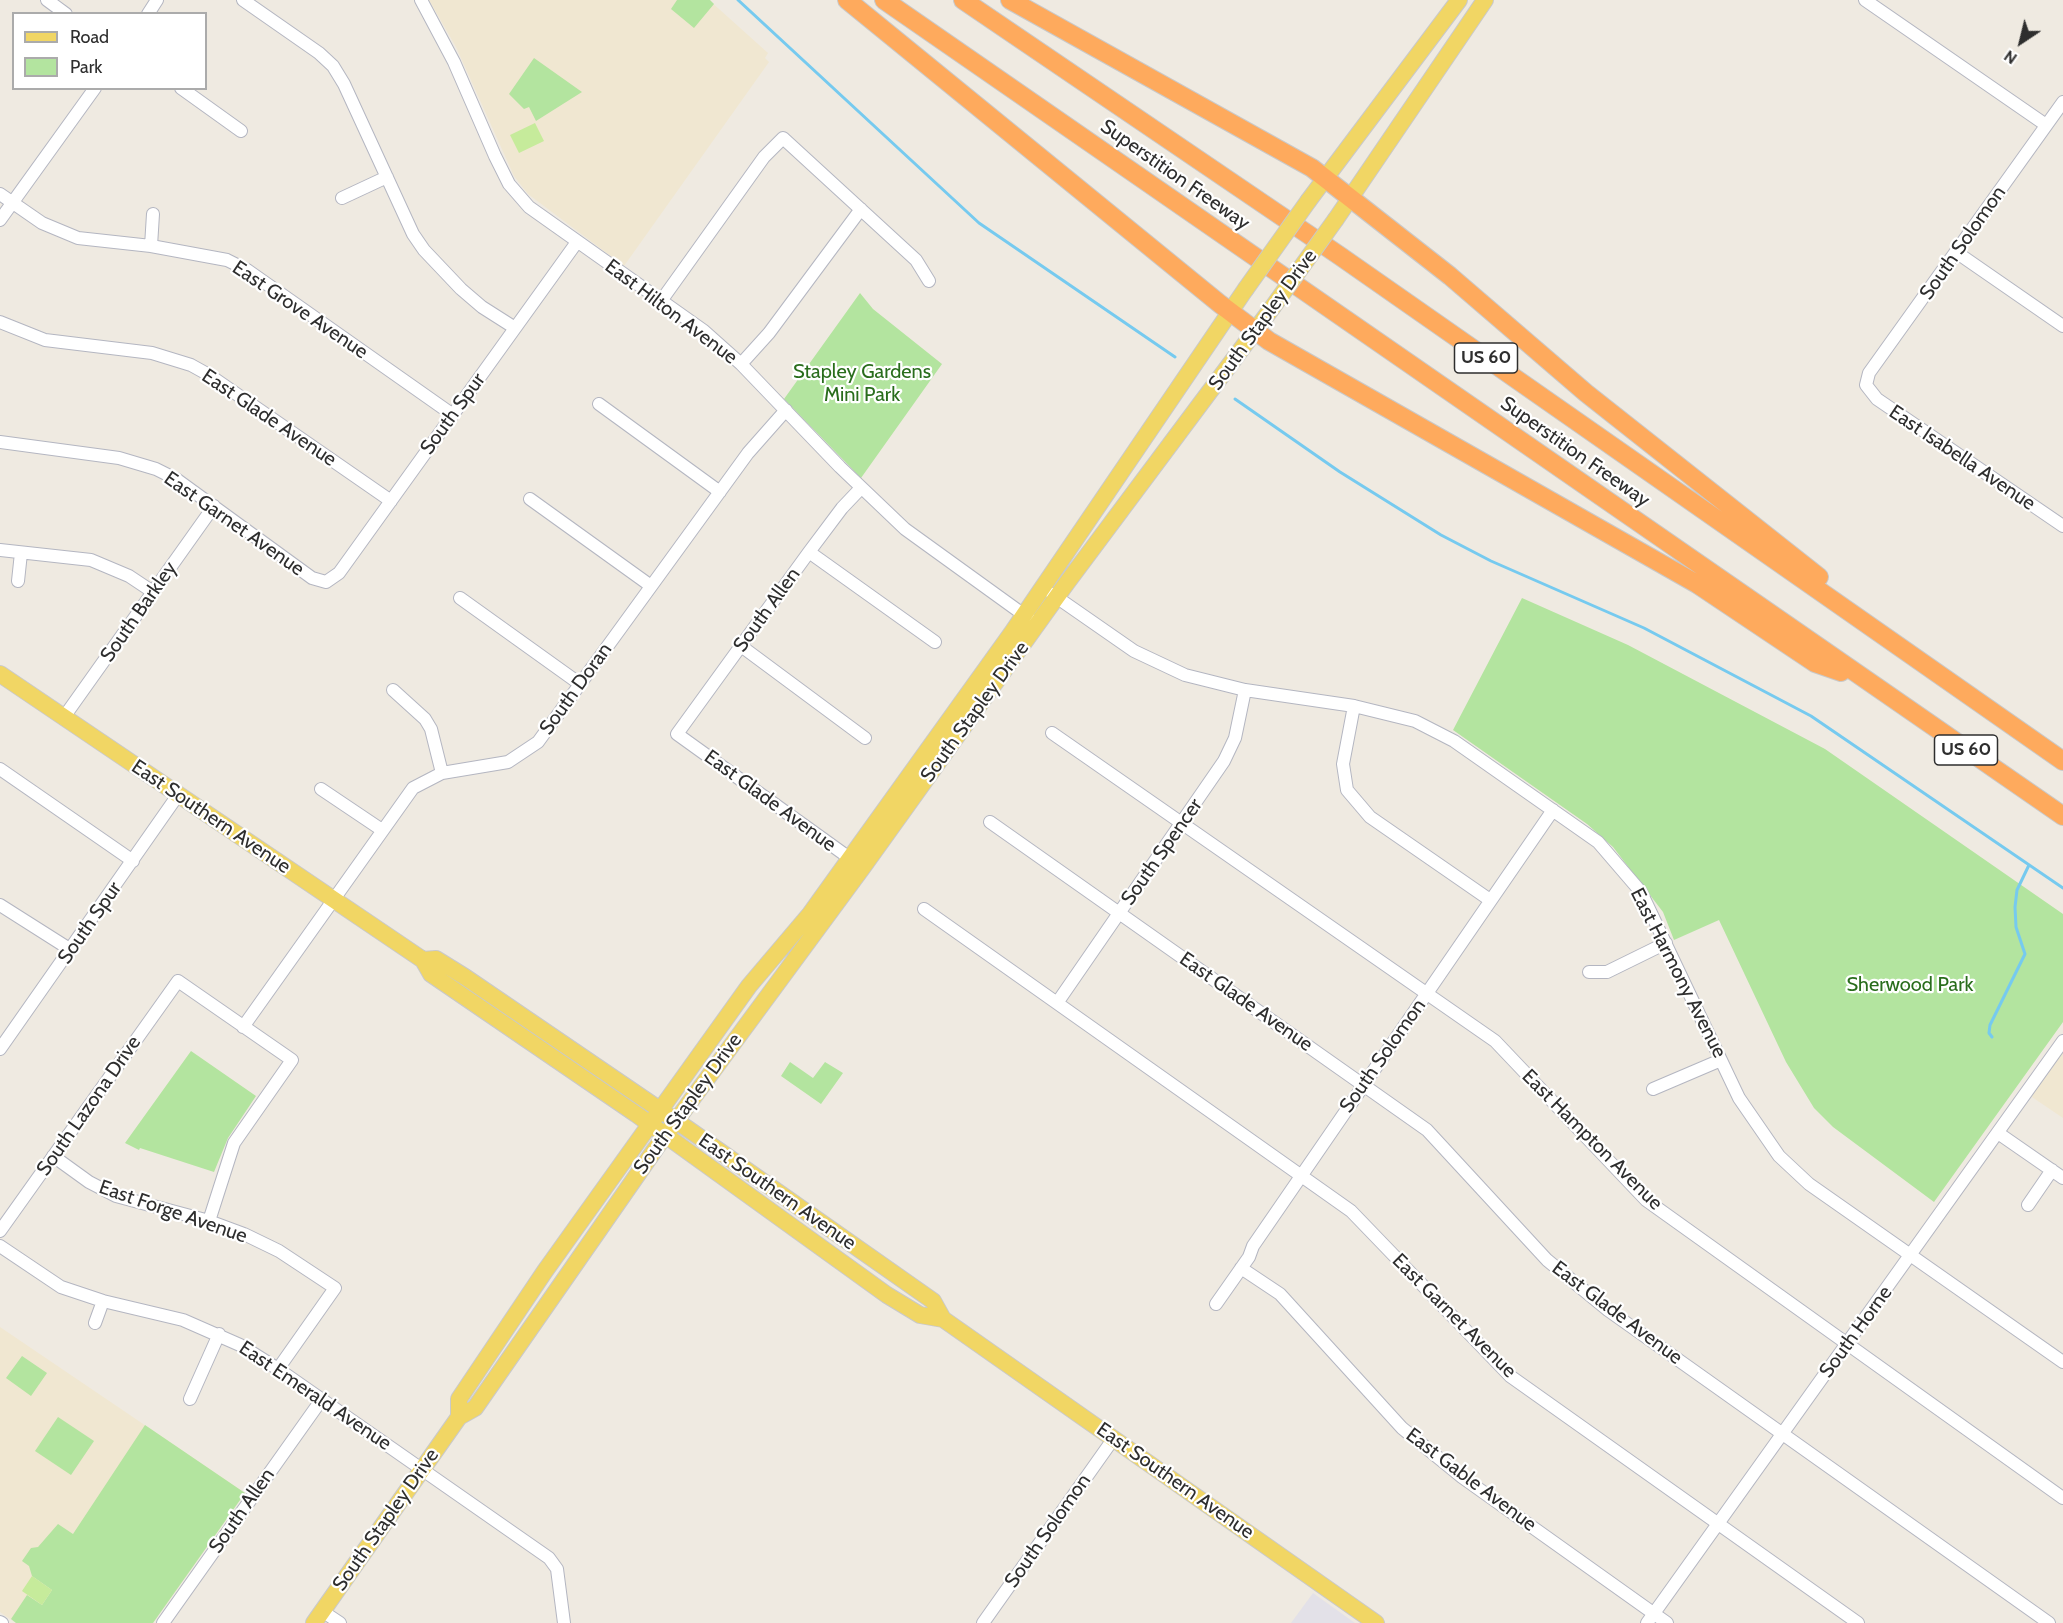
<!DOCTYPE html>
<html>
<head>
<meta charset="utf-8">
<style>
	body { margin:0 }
	#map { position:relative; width:2063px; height:1623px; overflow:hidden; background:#efeae1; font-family:Cabin,sans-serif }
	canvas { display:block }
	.legend { position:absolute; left:12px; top:12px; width:195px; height:78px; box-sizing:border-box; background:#fff; border:2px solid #ababab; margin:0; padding:8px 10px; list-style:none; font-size:18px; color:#2e2e2e }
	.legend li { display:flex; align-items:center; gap:12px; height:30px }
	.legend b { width:30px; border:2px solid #ababab }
	.north { position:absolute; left:1991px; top:12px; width:60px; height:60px; -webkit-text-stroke:4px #fff; paint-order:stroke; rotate:215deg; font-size:16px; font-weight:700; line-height:24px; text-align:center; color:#2e2e2e }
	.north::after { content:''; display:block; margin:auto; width:21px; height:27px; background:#2e2e2e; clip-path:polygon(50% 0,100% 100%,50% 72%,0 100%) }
</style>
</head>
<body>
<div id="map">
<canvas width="2063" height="1623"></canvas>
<ul class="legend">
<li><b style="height:8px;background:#f1d664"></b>Road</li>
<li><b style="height:16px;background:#b3e49f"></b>Park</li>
</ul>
<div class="north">N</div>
</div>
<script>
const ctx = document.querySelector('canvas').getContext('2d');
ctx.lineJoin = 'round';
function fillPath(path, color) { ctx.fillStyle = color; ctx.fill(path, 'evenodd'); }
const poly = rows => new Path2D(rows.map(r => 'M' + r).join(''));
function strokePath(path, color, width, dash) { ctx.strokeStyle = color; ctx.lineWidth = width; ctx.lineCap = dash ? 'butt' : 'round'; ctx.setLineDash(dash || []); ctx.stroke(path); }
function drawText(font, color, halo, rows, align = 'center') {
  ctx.font = font + ' Cabin,sans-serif'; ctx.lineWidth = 4.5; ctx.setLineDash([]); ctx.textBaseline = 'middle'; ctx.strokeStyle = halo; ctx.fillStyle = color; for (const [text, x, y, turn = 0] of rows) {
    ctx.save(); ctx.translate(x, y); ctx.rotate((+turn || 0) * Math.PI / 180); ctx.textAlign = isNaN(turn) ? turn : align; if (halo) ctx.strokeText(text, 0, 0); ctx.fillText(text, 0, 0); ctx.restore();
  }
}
const industrial = poly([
	[1313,1593,1355,1623,1291,1623]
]);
const education = poly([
	[429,0,709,0,768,53,765,58,769,62,624,266,528,194,514,176,456,47],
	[2063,1041,2063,1118,2026,1093],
	[0,1327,245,1493,153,1623,16,1623,0,1612]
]);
const green = poly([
	[677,0,710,0,714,4,694,28,671,9],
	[534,58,582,92,536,121,529,107,524,109,509,94],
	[860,293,873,309,942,364,861,478,784,399],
	[1522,598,1628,645,1825,749,2063,914,2063,1022,1934,1202,1833,1127,1814,1108,1786,1062,1719,920,1674,940,1663,912,1613,847,1587,824,1453,730],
	[191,1051,256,1096,228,1138,214,1172,140,1148,139,1150,125,1143],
	[790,1062,813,1078,825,1062,843,1073,821,1104,781,1076],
	[22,1356,47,1373,31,1396,6,1378],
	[58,1417,94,1441,71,1475,35,1451],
	[145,1425,245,1493,153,1623,16,1623,11,1619,27,1595,42,1605,52,1590,32,1576,29,1566,22,1561,31,1548,38,1547,58,1524,73,1534]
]);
const pitch = poly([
	[535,123,544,141,519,153,510,135],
	[32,1576,52,1590,42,1605,22,1591]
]);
const stream = poly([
	[738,0,979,223,1175,357],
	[1235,399,1340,472,1441,535,1491,561,1644,628,1811,716,2063,888],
	[1992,1037,1989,1033,1990,1025,2025,954,2016,927,2015,907,2017,890,2029,865]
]);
const minor = poly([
	[47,0,66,14],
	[243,0,319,53,333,66,344,84,413,234,424,250,461,289,482,307,515,328],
	[421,0,454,62,495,156,509,184,529,207,704,331,741,364,840,467,905,529,1031,620],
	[1865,0,2046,125],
	[148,14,157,0],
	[181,88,241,131],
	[2063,102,1869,373,1866,385,1877,399,2063,526],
	[0,194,42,223,78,238,151,246,227,260,247,270,453,415],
	[342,198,387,177],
	[0,220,95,88],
	[151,246,153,214],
	[1956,252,2063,326],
	[661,301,764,157,783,138,916,260,929,281],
	[0,322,45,340,152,353,191,365,209,375,391,501],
	[741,364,769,333,861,209],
	[599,404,720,492],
	[0,442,119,458,156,469,176,479,312,578,326,582,339,573,577,242],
	[530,499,651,586],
	[0,550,91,560,129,576,153,592],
	[809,552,935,642],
	[18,581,21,553],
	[1052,594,1134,651,1185,675,1245,690,1354,706,1415,721,1454,741,1598,842,1641,892,1739,1098,1779,1156,1809,1184,2063,1362],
	[460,598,580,684],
	[741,646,865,738],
	[393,690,425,719,431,729,442,773],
	[1354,706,1343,764,1347,790,1370,817,1490,900],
	[64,717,214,506],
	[1052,733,1495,1041,1646,1200,2063,1498],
	[0,769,133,861],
	[321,789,382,830],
	[990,822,1427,1130,1547,1260,1608,1310,2049,1623],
	[855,862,677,734,809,552,842,508,861,488],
	[0,905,71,950],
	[924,909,1351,1211,1510,1376,1858,1623],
	[1589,972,1607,972,1666,943],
	[1057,1003,1224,761,1235,738,1245,690],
	[243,1027,413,788,442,773,508,762,538,742,748,453,786,410],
	[0,1049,178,795],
	[1653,1089,1721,1060],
	[1998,1133,2063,1178],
	[53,1156,89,1182,116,1196,209,1221,244,1234,279,1251,335,1288,278,1369],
	[2028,1205,2052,1170],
	[0,1231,178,981,292,1060,234,1143,209,1221],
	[0,1246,61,1287,103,1301,183,1320,240,1345,278,1369,549,1558,557,1569,564,1623],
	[1241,1268,1280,1294,1402,1428,1462,1477,1667,1623],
	[1216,1304,1249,1257,1253,1246,1553,810],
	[95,1323,103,1301],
	[190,1399,219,1334],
	[322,1611,340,1623],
	[0,1622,2,1623],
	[163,1623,322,1399],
	[983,1623,1114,1438],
	[1647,1623,2063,1041]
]);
const major = poly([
	[1309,200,1459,0],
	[1336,219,1485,0],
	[0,674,423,960,431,974,636,1114,887,1295,920,1315,943,1319,1376,1623],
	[423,960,436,959,465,977,688,1129,933,1301,943,1319],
	[459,1417,459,1399,545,1271,749,986,810,914,1011,634,1245,290],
	[314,1623,459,1417,475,1408,656,1148,863,867,1066,584,1272,308]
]);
const highway = poly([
	[847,0,1220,304,1269,341,1697,584,1815,663,1841,672],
	[884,0,2063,816],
	[963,0,1340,256,2063,761],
	[1010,0,1312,168,1450,276,1586,393,1819,577]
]);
const majorBridge = poly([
	[1245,290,1309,200],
	[1272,308,1336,219]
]);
const shields = [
	[1486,358,63],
	[1966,750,63]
];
const shieldNames = [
	["US 60",1486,358],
	["US 60",1966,750]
];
const streetNames = [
	["Superstition Freeway",1175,175,35],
	["South Solomon",1963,243,-55],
	["East Grove Avenue",300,310,34],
	["East Hilton Avenue",671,312,37],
	["South Stapley Drive",1263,320,-54],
	["South Spur",453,414,-54],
	["East Glade Avenue",269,418,34],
	["Superstition Freeway",1575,452,35],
	["East Isabella Avenue",1962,458,34],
	["East Garnet Avenue",234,524,35],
	["South Allen",767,610,-54],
	["South Barkley",139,612,-55],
	["South Doran",576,689,-54],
	["South Stapley Drive",975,712,-54],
	["East Glade Avenue",770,801,36],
	["East Southern Avenue",211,817,34],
	["South Spencer",1162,852,-55],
	["South Spur",90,923,-55],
	["East Harmony Avenue",1678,973,63],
	["East Glade Avenue",1246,1002,35],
	["South Solomon",1383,1056,-55],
	["South Stapley Drive",688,1104,-54],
	["South Lazona Drive",89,1106,-55],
	["East Hampton Avenue",1592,1140,45],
	["East Southern Avenue",777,1192,35],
	["East Forge Avenue",173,1212,19],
	["East Glade Avenue",1617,1313,37],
	["East Garnet Avenue",1454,1316,45],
	["South Horne",1856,1332,-54],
	["East Emerald Avenue",315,1396,34],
	["East Gable Avenue",1471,1480,37],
	["East Southern Avenue",1175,1481,35],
	["South Allen",242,1511,-55],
	["South Stapley Drive",386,1520,-55],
	["South Solomon",1048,1531,-55]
];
const parkNames = [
	["Stapley Gardens",862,372],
	["Mini Park",862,395],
	["Sherwood Park",1910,985]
];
fillPath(industrial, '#e3e1e8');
fillPath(education, '#f0e7d1');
fillPath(green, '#b3e49f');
fillPath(pitch, '#c6eb9b');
strokePath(stream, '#76caef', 3);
strokePath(minor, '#b4b6c1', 14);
strokePath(major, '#c9c9c9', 18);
strokePath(highway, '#c9c9c9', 20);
strokePath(minor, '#fff', 12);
strokePath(major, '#f1d664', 16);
strokePath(highway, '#feaa5d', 18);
strokePath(majorBridge, '#c9c9c9', 18, []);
strokePath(majorBridge, '#f1d664', 16);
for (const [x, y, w] of shields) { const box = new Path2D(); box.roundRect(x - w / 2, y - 15, w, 30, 4.5); ctx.fillStyle = '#fff'; ctx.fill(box); strokePath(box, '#2e2e2e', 1.5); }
drawText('bold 18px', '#2e2e2e', null, shieldNames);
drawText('20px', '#2e2e2e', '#fff', streetNames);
drawText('20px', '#296d1c', '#fff', parkNames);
</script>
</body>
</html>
